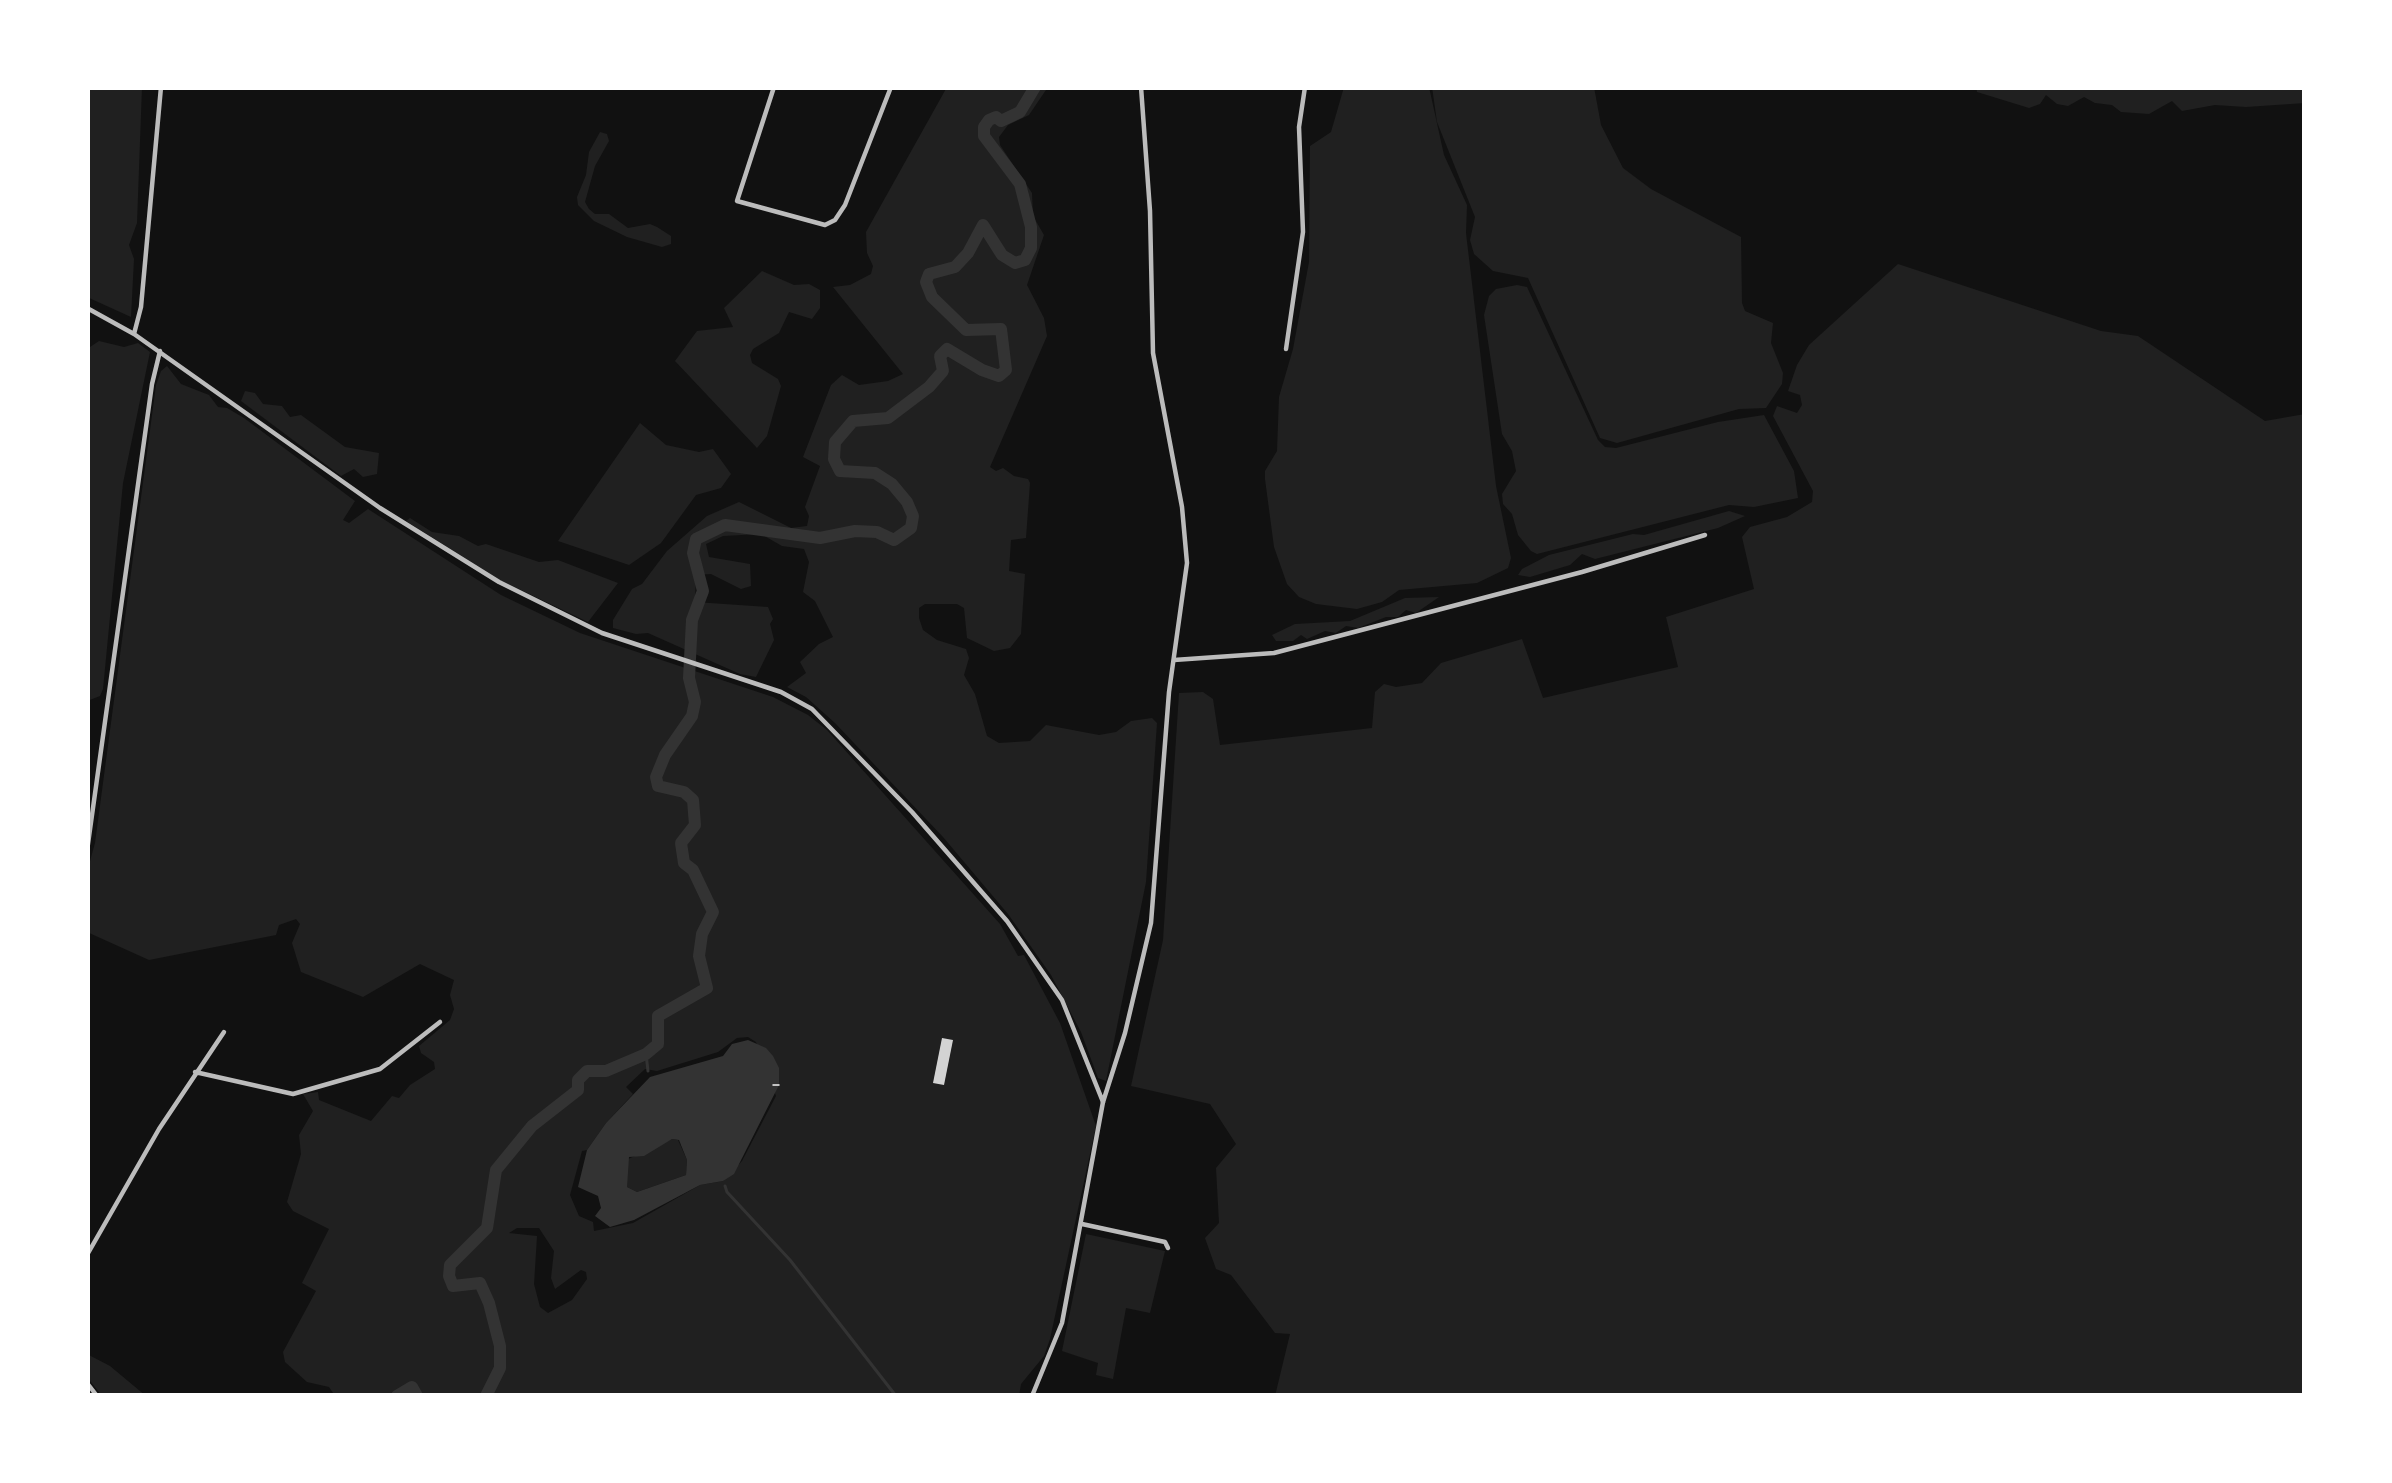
<!DOCTYPE html>
<html>
<head>
<meta charset="utf-8">
<style>
	body { margin:0 }
	#map { position:relative; width:2392px; height:1483px; overflow:hidden; background:#111; font-family:Rubik,sans-serif }
	canvas { display:block }
	.frame { position:absolute; inset:0; border:90px solid #fff; pointer-events:none }
</style>
</head>
<body>
<div id="map">
<canvas width="2392" height="1483"></canvas>
<div class="frame"></div>
</div>
<script>
const ctx = document.querySelector('canvas').getContext('2d');
ctx.lineJoin = 'round';
function fillPath(path, color) { ctx.fillStyle = color; ctx.fill(path, 'evenodd'); }
const poly = rows => new Path2D(rows.map(r => 'M' + r).join(''));
function strokePath(path, color, width, dash) { ctx.strokeStyle = color; ctx.lineWidth = width; ctx.lineCap = dash ? 'butt' : 'round'; ctx.setLineDash(dash || []); ctx.stroke(path); }
const green = poly([
	[87,87,142,87,137,223,129,245,134,259,131,317,87,297],
	[947,87,1048,87,1029,115,1008,125,999,137,1000,145,1032,193,1033,216,1044,235,1027,285,1044,318,1047,336,990,467,996,471,1003,468,1014,476,1028,479,1030,483,1026,538,1011,540,1009,571,1025,574,1021,634,1010,648,994,651,967,638,964,608,957,604,925,604,919,608,919,618,923,630,937,640,966,649,969,658,964,675,975,694,987,736,999,743,1030,741,1046,725,1099,735,1116,732,1131,721,1152,718,1157,723,1146,882,1106,1081,1098,1078,1081,1032,1051,975,1008,914,943,837,835,723,806,697,787,687,806,673,800,662,819,644,833,637,815,601,803,592,809,562,804,549,782,546,761,534,723,536,706,544,709,557,750,564,751,586,741,589,711,574,696,575,695,602,768,607,773,619,770,624,774,640,756,677,740,674,648,633,636,634,613,628,613,620,632,589,642,584,667,551,707,516,739,502,791,528,807,526,809,516,805,507,820,466,803,457,831,385,842,375,859,385,888,381,903,374,833,287,850,285,871,274,873,266,867,253,866,232],
	[1344,87,1429,87,1444,155,1467,205,1466,233,1496,486,1511,558,1508,568,1477,583,1399,590,1382,602,1357,609,1316,604,1299,597,1287,584,1274,547,1265,479,1265,471,1277,451,1279,397,1293,349,1309,262,1310,146,1331,132],
	[1432,87,1594,87,1601,125,1623,168,1651,189,1741,237,1742,303,1745,311,1773,323,1771,343,1783,373,1782,384,1766,408,1739,409,1617,443,1600,438,1528,278,1493,271,1474,254,1470,240,1475,217,1437,122],
	[1976,87,2305,87,2305,103,2246,107,2215,105,2182,111,2172,101,2149,114,2121,112,2112,105,2095,103,2084,97,2068,106,2057,104,2046,95,2040,104,2029,108,1977,92],
	[600,132,607,134,609,141,595,166,585,202,589,209,595,214,609,214,628,228,650,224,657,227,671,236,671,244,662,247,627,237,594,221,578,205,577,197,586,175,589,152],
	[1898,264,2101,331,2138,336,2265,421,2305,414,2305,1396,1275,1396,1290,1334,1275,1333,1231,1275,1216,1269,1205,1238,1219,1223,1216,1168,1236,1144,1210,1104,1131,1086,1163,940,1179,693,1203,692,1213,699,1220,745,1372,728,1375,692,1384,684,1396,687,1422,683,1441,663,1522,639,1543,698,1678,667,1666,617,1754,589,1742,537,1750,527,1787,517,1812,502,1813,491,1773,416,1777,406,1797,413,1802,405,1800,395,1788,391,1797,365,1809,345],
	[762,271,794,285,809,284,820,290,820,308,812,319,789,312,779,333,753,349,750,355,752,363,778,379,781,386,767,436,757,448,675,361,697,331,733,327,724,308],
	[1517,285,1527,287,1598,440,1605,447,1616,448,1718,422,1764,415,1794,471,1798,498,1754,507,1729,505,1537,554,1531,551,1518,535,1512,514,1503,504,1502,494,1516,471,1512,451,1502,434,1484,315,1489,296,1496,289],
	[99,341,124,347,138,343,150,352,123,483,103,689,100,696,87,701,87,349],
	[167,366,181,384,209,395,218,407,227,408,244,418,355,501,343,520,349,523,368,509,501,595,580,633,773,697,808,715,827,730,1000,924,1018,956,1024,955,1060,1023,1096,1126,1050,1339,1044,1356,1021,1384,1019,1396,335,1396,329,1387,307,1382,285,1362,283,1352,316,1291,302,1283,329,1229,293,1211,287,1202,301,1154,299,1135,313,1111,303,1094,318,1092,319,1100,371,1121,392,1096,399,1098,410,1085,435,1069,434,1062,421,1053,419,1046,450,1020,454,1009,450,995,454,980,420,964,363,997,301,972,292,943,300,924,296,919,279,925,276,935,149,960,87,932,87,872,95,843,156,385,161,371],
	[748,1037,756,1042,776,1096,742,1161,723,1181,700,1185,633,1223,594,1231,593,1222,579,1216,570,1195,582,1151,587,1150,606,1123,633,1094,626,1087,645,1069,657,1071,718,1052,737,1038],
	[517,1228,539,1228,554,1251,551,1278,555,1289,581,1270,586,1272,587,1279,572,1300,548,1313,540,1307,534,1284,537,1236,509,1233],
	[245,391,255,393,263,404,282,406,290,417,301,415,345,447,379,453,377,474,363,477,354,469,341,476,241,401],
	[640,423,666,445,699,452,713,449,731,474,721,488,696,495,661,543,629,565,558,541],
	[1729,511,1745,516,1718,528,1595,559,1582,554,1570,565,1530,577,1518,575,1522,569,1549,555,1633,534,1644,535],
	[410,518,432,532,459,536,478,546,486,544,539,562,558,560,618,583,588,622,500,580,406,521],
	[1439,597,1416,613,1406,610,1398,617,1386,617,1358,628,1346,626,1336,633,1325,631,1307,639,1301,635,1293,641,1276,641,1272,635,1295,624,1350,621,1405,598],
	[672,1139,678,1140,687,1160,686,1175,637,1192,627,1187,626,1160],
	[1086,1234,1165,1251,1150,1313,1126,1308,1113,1379,1096,1375,1098,1363,1062,1351],
	[87,1354,110,1366,146,1396,102,1396,87,1377]
]);
const water = poly([
	[748,1040,766,1048,773,1056,779,1068,779,1085,734,1174,723,1181,700,1185,634,1220,610,1227,595,1216,601,1208,598,1196,578,1187,587,1150,606,1123,650,1077,723,1056,732,1044],
	[672,1139,679,1140,687,1160,686,1175,637,1192,627,1187,629,1157,644,1156]
]);
const stream = poly([
	[646,1054,648,1071],
	[725,1186,727,1192,790,1260,896,1396]
]);
const river = poly([
	[397,1396,412,1387,417,1396],
	[486,1396,500,1368,500,1346,489,1303,480,1283,453,1286,449,1276,450,1265,487,1228,496,1170,532,1126,578,1090,578,1080,587,1071,606,1071,646,1054,658,1044,658,1016,707,988,699,956,702,934,713,912,693,870,684,863,681,843,695,825,693,800,684,792,658,786,656,777,665,755,692,716,695,702,689,678,692,620,703,591,693,553,696,539,725,525,820,538,855,531,877,532,894,540,911,528,913,516,907,502,892,484,875,473,840,471,834,459,835,442,853,421,888,418,929,387,943,371,940,356,947,349,982,370,999,376,1006,370,1001,329,966,330,932,297,926,282,929,274,955,267,968,253,983,225,1002,255,1015,263,1025,260,1031,248,1031,227,1020,184,984,136,984,127,989,120,996,117,1001,121,1020,112,1035,87]
]);
const building = poly([
	[942,1038,953,1040,944,1085,933,1083]
]);
const path = poly([
	[773,1085,779,1085]
]);
const minor = poly([
	[774,87,737,201,825,225,835,220,845,205,891,87],
	[1286,349,1303,232,1299,127,1305,87],
	[1174,660,1274,653,1582,572,1705,535],
	[87,851,152,384,160,351],
	[195,1072,293,1094,380,1069,440,1022],
	[1082,1224,1165,1242,1168,1248],
	[87,1255,159,1129,224,1032],
	[87,1383,97,1396],
	[1032,1396,1062,1323,1103,1102]
]);
const tertiary = poly([
	[87,308,134,334,380,508,499,582,602,633,781,692,812,709,912,812,1007,921,1062,1000,1103,1102],
	[134,334,141,307,161,87],
	[1103,1102,1125,1033,1151,923,1169,692,1187,563,1182,507,1153,353,1150,211,1141,87]
]);
fillPath(green, '#202020');
fillPath(water, '#333');
strokePath(stream, '#333', 3);
strokePath(river, '#333', 12);
fillPath(building, '#d3d3d3');
strokePath(path, '#f5f5f5', 1.5);
strokePath(minor, '#bcbcbc', 4.5);
strokePath(tertiary, '#bcbcbc', 4.5);
</script>
</body>
</html>
